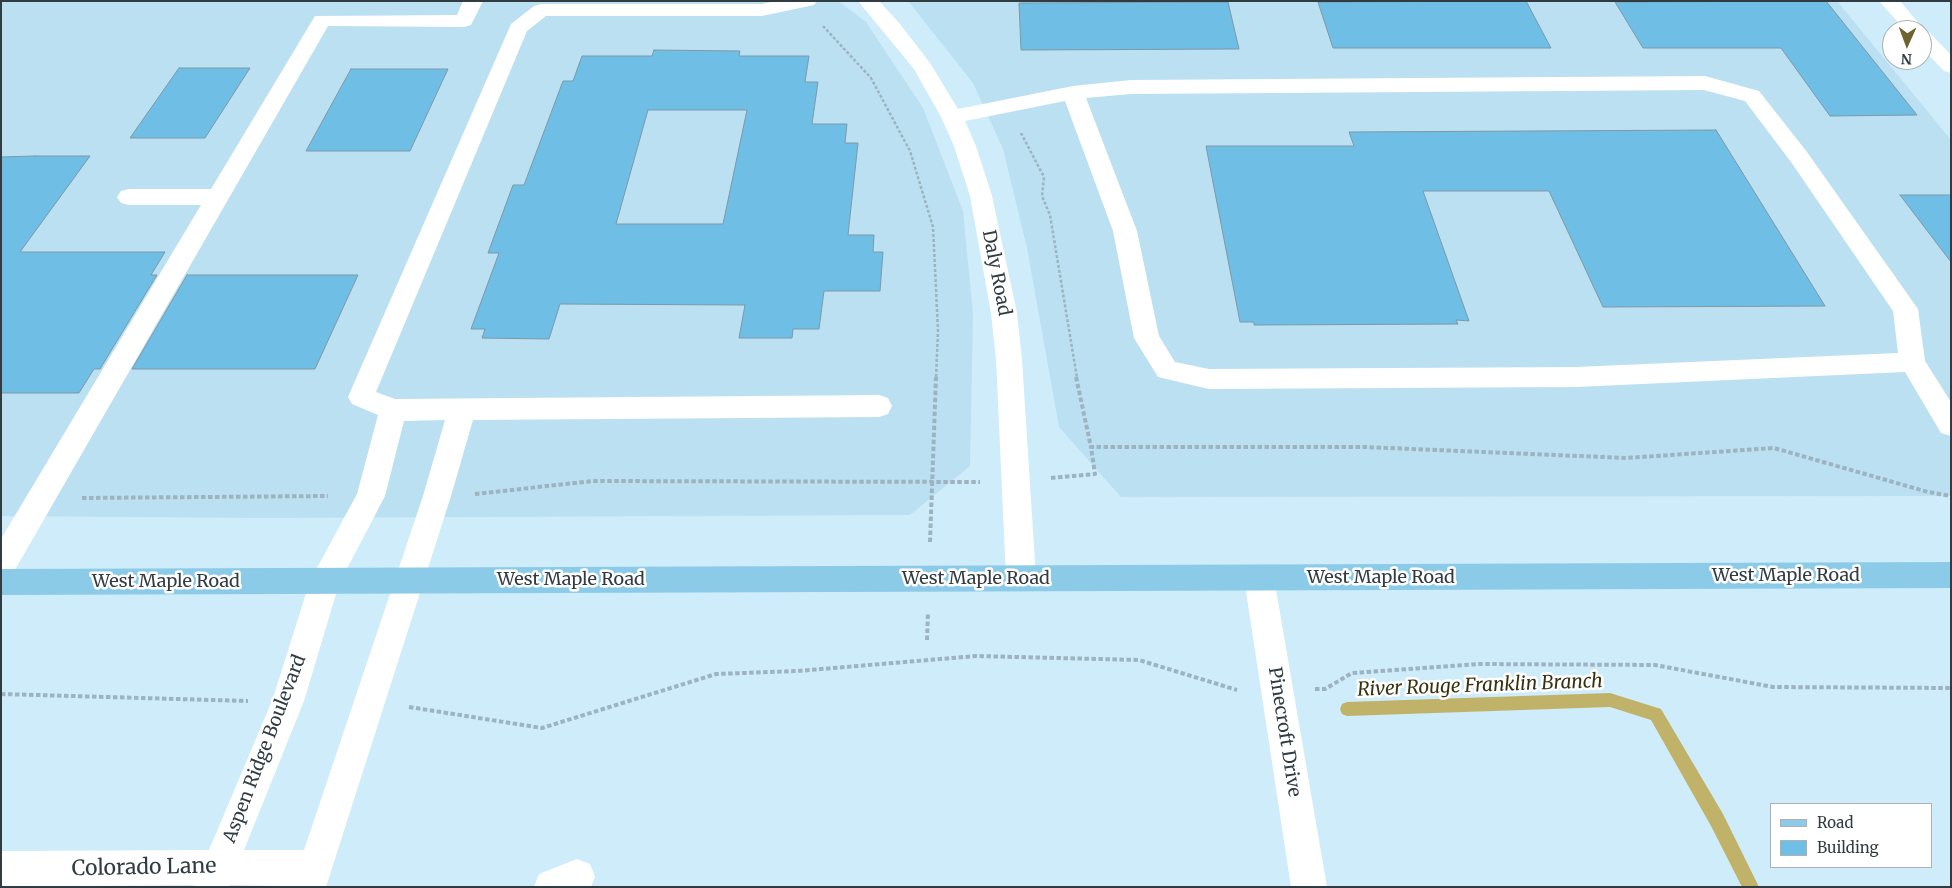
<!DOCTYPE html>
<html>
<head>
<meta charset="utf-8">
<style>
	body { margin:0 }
	#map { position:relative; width:1952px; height:888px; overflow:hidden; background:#cfecfb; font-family:Merriweather,serif }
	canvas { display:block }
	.frame { position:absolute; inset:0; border:2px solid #313c42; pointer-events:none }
	.legend { position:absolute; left:1770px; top:803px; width:162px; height:65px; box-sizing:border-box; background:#fff; border:1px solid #adb1b3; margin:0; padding:6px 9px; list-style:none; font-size:15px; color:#313c42 }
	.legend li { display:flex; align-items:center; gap:10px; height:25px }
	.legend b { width:25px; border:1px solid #adb1b3 }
	.north { position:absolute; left:1882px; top:20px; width:50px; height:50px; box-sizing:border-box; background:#fff; border:1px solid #adb1b3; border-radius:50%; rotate:182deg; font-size:14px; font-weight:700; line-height:20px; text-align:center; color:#313c42 }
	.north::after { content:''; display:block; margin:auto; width:18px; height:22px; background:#6d6430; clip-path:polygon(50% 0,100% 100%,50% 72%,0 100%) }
</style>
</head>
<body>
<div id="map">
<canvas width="1952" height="888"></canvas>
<div class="frame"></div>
<ul class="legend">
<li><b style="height:6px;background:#8ccbe7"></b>Road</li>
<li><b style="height:14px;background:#6ebee5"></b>Building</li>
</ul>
<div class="north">N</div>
</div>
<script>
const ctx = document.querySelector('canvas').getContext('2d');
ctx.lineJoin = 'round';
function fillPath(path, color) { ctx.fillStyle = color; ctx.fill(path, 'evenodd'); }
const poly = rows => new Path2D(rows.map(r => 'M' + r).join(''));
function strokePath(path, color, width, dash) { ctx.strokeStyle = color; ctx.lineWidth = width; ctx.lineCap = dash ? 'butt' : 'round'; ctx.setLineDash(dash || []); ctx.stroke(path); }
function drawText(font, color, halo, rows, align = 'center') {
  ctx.font = font + ' Merriweather,serif'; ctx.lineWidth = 5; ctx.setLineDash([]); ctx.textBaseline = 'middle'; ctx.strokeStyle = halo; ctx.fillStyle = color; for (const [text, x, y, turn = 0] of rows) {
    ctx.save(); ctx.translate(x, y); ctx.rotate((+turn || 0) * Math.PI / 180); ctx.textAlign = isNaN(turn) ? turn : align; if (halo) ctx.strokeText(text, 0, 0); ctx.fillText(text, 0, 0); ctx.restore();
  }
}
const built = poly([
	[1,1,838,1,866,22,923,108,963,211,973,314,970,466,910,515,264,518,1,516],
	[908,1,1837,1,1951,140,1951,496,1121,497,1059,427,1027,248,1003,149,973,83]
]);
const stream = poly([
	[1610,693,1661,709,1723,814,1759,887,1742,887,1711,826,1651,720,1610,707,1347,716,1342,714,1340,709,1342,704,1347,702,1610,693]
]);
const building = poly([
	[1526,1,1551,48,1333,48,1318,2,1526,1],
	[1826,1,1917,115,1830,116,1781,48,1643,48,1615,2,1826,1],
	[1228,2,1239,49,1021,50,1019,3,1228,2],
	[654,50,740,51,739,56,809,56,805,82,818,82,812,124,847,124,845,143,858,143,848,235,874,235,873,252,883,252,880,291,824,291,819,329,793,329,792,338,739,338,745,305,560,304,549,339,482,338,485,329,471,329,499,253,488,253,513,185,524,185,563,81,573,81,582,56,652,56,654,50],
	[648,110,747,110,723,224,616,224,648,110],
	[179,68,250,68,205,138,130,138,179,68],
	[351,69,448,69,410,151,306,151,351,69],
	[1716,130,1825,306,1603,307,1549,191,1423,191,1469,321,1456,320,1458,324,1254,325,1254,322,1240,322,1206,146,1354,146,1349,132,1716,130],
	[35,156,90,156,20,252,165,252,151,275,157,275,100,369,94,369,79,393,1,393,1,157,35,156],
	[1900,195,1951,195,1951,262,1900,195],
	[187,275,358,275,315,369,132,369,187,275]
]);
const pathFar1 = poly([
	[823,26,871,78,910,151,933,227,938,331,936,378],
	[1021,133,1044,177,1042,196,1050,215,1077,378]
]);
const path = poly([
	[1076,377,1091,447],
	[1051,478,1095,474,1091,447,1365,447,1626,458,1774,448,1928,492,1951,496],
	[475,494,593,481,980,482],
	[82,498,328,496],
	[930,542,936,377],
	[927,640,928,613],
	[1315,689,1325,689,1352,673,1478,664,1655,665,1773,687,1951,688],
	[1,694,248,701],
	[409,707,542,728,716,674,798,671,976,656,1139,660,1237,690]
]);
const minor = poly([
	[463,1,483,1,471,25,464,27,328,26,12,575,1,579,1,539,201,205,129,205,121,203,117,197,121,191,129,189,211,189,315,16,457,15,463,1],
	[776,1,817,1,814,5,762,16,546,16,527,31,376,392,395,399,879,395,888,398,892,406,888,414,879,417,473,420,451,496,326,887,230,885,229,887,193,887,194,885,1,887,1,851,209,850,272,701,310,581,357,494,378,415,352,404,348,397,511,24,534,6,541,4,762,4,776,1],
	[445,420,423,496,304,850,244,850,304,701,339,584,385,496,404,421,445,420],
	[858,1,879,1,900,24,930,63,958,109,1073,86,1131,80,1705,76,1759,91,1807,152,1918,309,1925,361,1951,402,1951,436,1941,433,1905,372,1576,387,1209,389,1158,377,1134,338,1113,231,1065,101,965,121,976,146,992,196,1017,313,1022,359,1036,578,1032,587,1021,591,1010,587,1006,578,996,359,991,313,970,196,954,146,941,117,914,69,858,1],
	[1704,90,1745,101,1791,162,1893,311,1898,353,1576,367,1209,369,1175,362,1159,336,1137,231,1086,98,1131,94,1704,90],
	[1879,1,1900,1,1925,31,1929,32,1951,55,1951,73,1944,71,1922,48,1922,30,1905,30,1879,1],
	[1259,565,1270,569,1274,578,1327,887,1291,887,1244,578,1248,569,1259,565],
	[577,859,590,864,595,877,591,887,534,887,539,874,577,859]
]);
const major = poly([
	[1951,562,1951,588,1,595,1,569,1951,562]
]);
const streetNames = [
	["Daly Road",996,273,79],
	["West Maple Road",1786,576],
	["West Maple Road",1381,578],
	["West Maple Road",976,579],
	["West Maple Road",571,580],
	["West Maple Road",166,582],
	["Pinecroft Drive",1284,732,81],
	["Aspen Ridge Boulevard",265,749,-69]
];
const waterNames = [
	["River Rouge Franklin Branch",1480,686,-2]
];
const nearStreetnames = [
	["Colorado Lane",144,868,-1]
];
fillPath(built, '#bbe0f2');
fillPath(stream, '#c0b369');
fillPath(building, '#6ebee5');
strokePath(building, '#7f99a7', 1);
strokePath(pathFar1, '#9db4c0', 2.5, [3, 2]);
strokePath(path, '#9db4c0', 4, [4.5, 2.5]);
fillPath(minor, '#fff');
fillPath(major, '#8ccbe7');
drawText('18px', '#313c42', '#fff', streetNames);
drawText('italic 19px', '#373110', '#fff', waterNames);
drawText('21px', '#313c42', '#fff', nearStreetnames);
</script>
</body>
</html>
